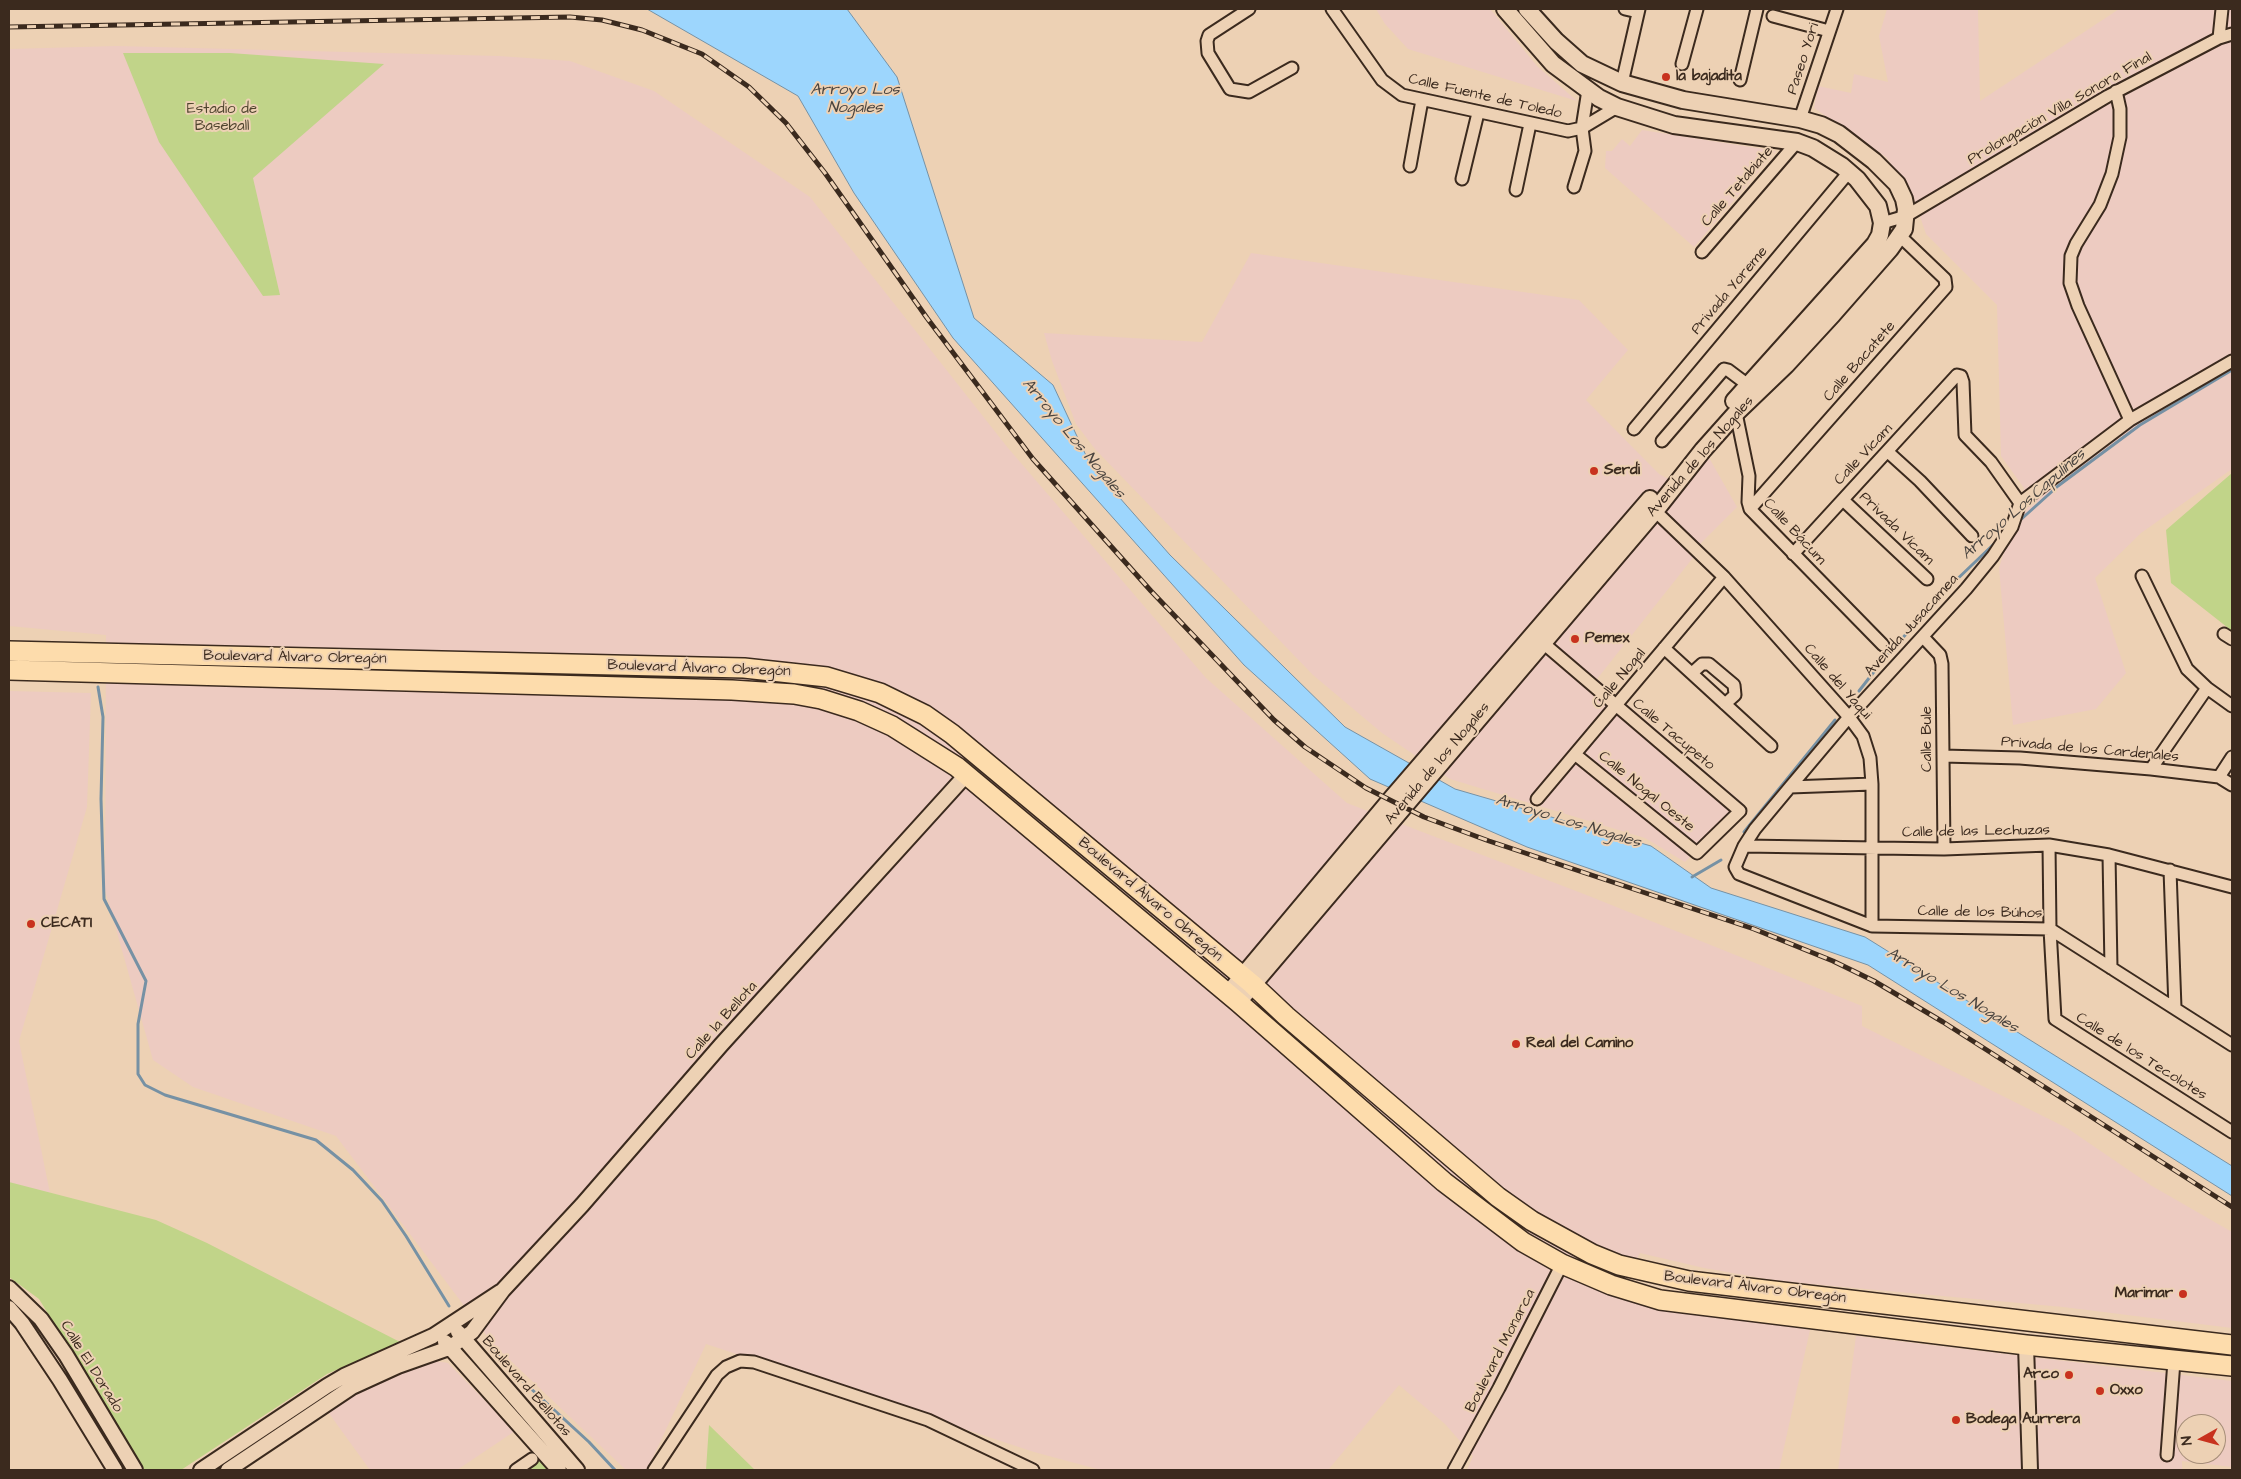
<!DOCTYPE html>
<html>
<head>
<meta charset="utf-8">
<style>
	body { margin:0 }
	#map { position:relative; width:2241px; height:1479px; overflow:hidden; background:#edd1b4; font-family:"Architects Daughter",sans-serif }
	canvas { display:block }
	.frame { position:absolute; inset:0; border:10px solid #3b2a1e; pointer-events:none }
	.north { position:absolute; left:2176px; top:1414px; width:50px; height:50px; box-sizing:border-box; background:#edd1b4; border:1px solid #a68e78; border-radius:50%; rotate:263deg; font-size:14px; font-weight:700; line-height:20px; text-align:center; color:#3b2a1e }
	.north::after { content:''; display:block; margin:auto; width:18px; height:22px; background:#c8321e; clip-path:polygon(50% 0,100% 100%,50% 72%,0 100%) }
</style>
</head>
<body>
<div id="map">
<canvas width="2241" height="1479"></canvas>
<div class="frame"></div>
<div class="north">N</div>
</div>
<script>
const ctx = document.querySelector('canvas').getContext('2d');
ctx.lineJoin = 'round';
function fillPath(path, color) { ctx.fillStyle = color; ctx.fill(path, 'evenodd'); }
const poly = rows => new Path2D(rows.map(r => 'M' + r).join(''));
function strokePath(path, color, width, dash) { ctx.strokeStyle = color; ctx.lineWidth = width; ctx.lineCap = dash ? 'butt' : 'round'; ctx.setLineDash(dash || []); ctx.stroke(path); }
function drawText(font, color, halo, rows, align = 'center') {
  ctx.font = font + ' "Architects Daughter",sans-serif'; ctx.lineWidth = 4; ctx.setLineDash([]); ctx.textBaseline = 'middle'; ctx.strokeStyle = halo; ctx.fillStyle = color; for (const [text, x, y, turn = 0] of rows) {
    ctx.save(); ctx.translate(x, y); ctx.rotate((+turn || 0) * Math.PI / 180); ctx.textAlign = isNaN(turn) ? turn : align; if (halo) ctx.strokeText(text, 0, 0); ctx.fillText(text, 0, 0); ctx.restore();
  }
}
const built = poly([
	[1376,9,1490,9,1537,66,1577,101,1408,49,1385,24],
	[1887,9,1978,9,1980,101,2119,9,2232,10,2232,469,2141,533,2095,578,2126,673,2096,709,2013,725,1999,568,2024,488,2001,456,1997,305,1926,234,1913,196,1886,157,1814,108,1818,86,1851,93,1854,74,1888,82,1879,36],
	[117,46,499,56,570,61,654,91,810,197,1008,448,1206,678,1347,803,1589,896,1862,1006,1862,1026,2067,1128,2152,1186,2232,1232,2232,1328,2063,1307,1778,1281,1704,1268,1640,1253,1617,1295,1810,1330,1779,1470,1467,1470,1473,1456,1445,1424,1399,1385,1328,1470,1101,1470,1034,1452,706,1344,647,1470,626,1470,493,1344,336,1136,193,1087,153,1060,105,890,106,635,9,626,9,49],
	[1642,130,1776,151,1694,247,1605,168,1606,151,1612,151,1622,139,1630,146],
	[1251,253,1579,300,1628,350,1586,400,1659,474,1684,487,1708,456,1737,507,1701,543,1692,559,1597,679,1744,804,1685,862,1645,838,1450,779,1382,733,1313,675,1095,449,1076,424,1052,361,1044,333,1202,342],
	[9,691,91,693,87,807,19,1041,50,1193,9,1186],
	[1856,1336,2232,1381,2232,1467,2182,1461,2182,1470,1838,1470],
	[2186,1424,2216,1424,2216,1454,2186,1454],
	[435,1361,448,1363,515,1431,457,1470,370,1470,328,1412,358,1390,412,1366]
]);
const green = poly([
	[123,53,230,53,384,64,253,178,280,295,263,296,159,142],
	[2232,473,2232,631,2171,583,2166,530],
	[9,1182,156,1220,207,1243,400,1342,327,1374,181,1470,144,1470,39,1299,9,1277],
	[709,1425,755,1470,706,1470],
	[541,1459,550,1470,528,1470]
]);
const water = poly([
	[647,9,847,9,897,77,974,318,1053,385,1090,464,1170,555,1345,727,1455,789,1651,846,1711,888,1865,937,2232,1166,2232,1196,1868,965,1527,847,1370,779,1244,665,953,338,854,193,798,96,647,9]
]);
const stream = poly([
	[2017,523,2058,486,2140,425,2232,370],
	[98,687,103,717,101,799,104,899,146,981,138,1024,138,1074,145,1085,165,1095,316,1140,353,1170,382,1201,406,1236,449,1306],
	[1859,691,1887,655,1950,586,1996,542],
	[1744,832,1835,720],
	[1692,877,1721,860],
	[486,1343,528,1386,589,1442,615,1470]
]);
const minor = poly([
	[1249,9,1209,35,1207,41,1208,53,1230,89,1249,92,1292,68],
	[1332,9,1382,80,1402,95,1568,131,1582,128,1617,107],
	[1625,9,1638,12],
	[1773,16,1829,31],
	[2219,38,2222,9],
	[1682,64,1697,9],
	[1740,80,1757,9],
	[1622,83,1639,9],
	[2116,91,2120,109,2120,137,2112,174,2100,205,2076,244,2071,256,2070,283,2078,306,2130,420],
	[1800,119,1837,9],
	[1410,166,1422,100],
	[1462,179,1478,113],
	[1574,187,1585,151,1582,128,1588,90],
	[1516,190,1530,124],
	[1882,223,1906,216,2108,96,2219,38,2232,34],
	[1702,252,1797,142],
	[2232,361,2130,420,2020,503,2012,527,1993,556,1966,589,1849,717,1790,787,1755,829,1744,846,1735,867,1739,874,1872,926,2050,929,2232,1045],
	[1736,413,1749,476,1748,502,1750,509,1883,645],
	[1634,429,1849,172],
	[1662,441,1724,369,1728,370,1748,385],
	[1888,452,1920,481,1972,536],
	[1843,500,1927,579],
	[1650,506,1724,577,1849,717,1863,736,1870,758,1872,784,1872,926],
	[1750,509,1946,287,1945,279,1900,236],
	[1793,554,1957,375,1961,376,1963,382,1965,435,1991,462,2020,503],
	[2142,576,2187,669,2207,688,2232,706],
	[2224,634,2232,639],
	[1923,637,1940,655,1942,664,1944,849],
	[1542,642,1740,811,1697,853,1576,755],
	[1664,648,1771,746],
	[1692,673,1702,664,1709,664,1734,685,1735,695,1725,704],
	[1943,756,2020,758,2151,769,2219,777,2232,785],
	[2151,769,2207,688],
	[2219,777,2232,757],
	[1790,787,1872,784],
	[1537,799,1724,577],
	[2049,845,2050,929,2055,1019,2232,1132],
	[1744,846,1944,849,2049,845,2109,855,2232,887],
	[2109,855,2111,968],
	[2170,870,2175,1008],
	[2167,1455,2174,1361],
	[516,1470,532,1459],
	[654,1470,717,1375,726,1367,740,1361,754,1362,928,1420,1033,1470],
	[1454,1470,1499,1388,1562,1264]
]);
const tertiary = poly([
	[9,1288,41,1319,66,1355,135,1470],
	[9,1308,22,1323,60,1380,115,1470],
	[458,1332,577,1470],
	[445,1342,559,1470],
	[2026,1345,2030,1470],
	[201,1470,327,1386,344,1376,433,1336,500,1292],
	[228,1470,352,1387,398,1366,449,1348,472,1332,503,1290,582,1205,721,1045,967,774]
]);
const secondary = poly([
	[1505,9,1553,64,1599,98,1617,107,1674,125,1797,142,1813,148,1842,166,1857,179,1878,206,1882,223,1880,235,1875,244,1734,401],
	[1228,994,1393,797,1650,499],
	[1238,1002,1655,511,1703,450,1736,413,1786,365,1833,314,1890,249,1904,229,1906,209,1904,199,1897,184,1874,161,1839,134,1821,125,1800,119,1683,100,1622,83,1582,64,1556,41,1527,9]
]);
const trunk = poly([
	[9,651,744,668,827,677,880,693,925,715,952,734,1252,984,1286,1016,1498,1197,1532,1221,1592,1254,1619,1265,1689,1281,2232,1345],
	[9,670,732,690,794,694,821,699,859,711,892,726,957,767,1238,1002,1444,1182,1523,1242,1562,1264,1611,1285,1660,1300,1684,1303,2026,1345,2232,1366]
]);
const rail = poly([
	[9,27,570,17,602,20,642,30,702,54,749,87,786,123,825,173,927,318,1033,459,1151,591,1274,720,1305,747,1366,788,1424,817,1489,841,1754,929,1833,961,1874,981,1943,1022,2232,1207]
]);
const markers = [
	[1666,77,5,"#c8321e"],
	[1594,471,5,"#c8321e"],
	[1575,639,5,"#c8321e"],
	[31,924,5,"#c8321e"],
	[1516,1044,5,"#c8321e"],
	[2183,1294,5,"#c8321e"],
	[2069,1375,5,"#c8321e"],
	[2100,1391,5,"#c8321e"],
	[1956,1420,5,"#c8321e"]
];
const streetNames = [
	["Paseo Yori",1804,59,-72],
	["Calle Fuente de Toledo",1485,97,13],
	["Prolongación Villa Sonora Final",2060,109,-30],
	["Calle Tetabiate",1738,187,-49],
	["Privada Yoreme",1730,291,-50],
	["Calle Bacatete",1860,362,-49],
	["Calle Vícam",1864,455,-47],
	["Avenida de los Nogales",1701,457,-49],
	["Privada Vícam",1896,529,44],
	["Calle Bácum",1794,532,47],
	["Avenida Jusacamea",1912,626,-48],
	["Boulevard Álvaro Obregón",295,658,1],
	["Boulevard Álvaro Obregón",699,669,2],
	["Calle Nogal",1620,679,-50],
	["Calle del Yaqui",1837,682,49],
	["Calle Tacupeto",1673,735,40],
	["Calle Bule",1928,739,-90],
	["Privada de los Cardenales",2090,750,5],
	["Avenida de los Nogales",1438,764,-50],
	["Calle Nogal Oeste",1646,792,39],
	["Calle de las Lechuzas",1976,832,-1],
	["Boulevard Álvaro Obregón",1150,900,40],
	["Calle de los Búhos",1980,913,1],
	["Calle la Bellota",722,1021,-48],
	["Calle de los Tecolotes",2141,1057,32],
	["Boulevard Álvaro Obregón",1755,1288,7],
	["Boulevard Monarca",1501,1351,-63],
	["Calle El Dorado",91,1367,58],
	["Boulevard Bellotas",526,1387,49]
];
const poiNames = [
	["la bajadita",1676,77],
	["Serdi",1604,471],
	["Pemex",1585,639],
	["CECATI",41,924],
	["Real del Camino",1526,1044],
	["Marimar",2173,1294,"right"],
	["Arco",2059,1375,"right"],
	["Oxxo",2110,1391],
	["Bodega Aurrera",1966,1420]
];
const parkNames = [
	["Estadio de",222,110],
	["Baseball",222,127]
];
const waterNames = [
	["Arroyo Los",855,91],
	["Nogales",855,109],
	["Arroyo Los Nogales",1073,439,50],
	["Arroyo Los,Capulines",2024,505,-41],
	["Arroyo Los Nogales",1568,822,17],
	["Arroyo Los Nogales",1952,991,31]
];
fillPath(built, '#edcbc1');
fillPath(green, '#c1d489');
fillPath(water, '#9dd6fd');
strokePath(water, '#7691a4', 1);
strokePath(stream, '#7691a4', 3);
strokePath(minor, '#3b2a1e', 15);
strokePath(tertiary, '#3b2a1e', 18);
strokePath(secondary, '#3b2a1e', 20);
strokePath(trunk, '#3b2a1e', 22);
strokePath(minor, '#edd1b4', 11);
strokePath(tertiary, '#edd1b4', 14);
strokePath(secondary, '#edd1b4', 16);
strokePath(trunk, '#fddcac', 19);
strokePath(rail, '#3b2a1e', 5);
strokePath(rail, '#edd1b4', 3, [9]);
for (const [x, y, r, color] of markers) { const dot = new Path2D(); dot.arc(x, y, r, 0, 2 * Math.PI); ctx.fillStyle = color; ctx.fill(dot); strokePath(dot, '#edd1b4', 2); }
drawText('15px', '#3b2a1e', '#edd1b4', streetNames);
drawText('bold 15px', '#3b2a1e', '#edd1b4', poiNames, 'left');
drawText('15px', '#4f442e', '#edd1b4', parkNames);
drawText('italic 16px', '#4a443f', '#edd1b4', waterNames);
</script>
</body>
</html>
